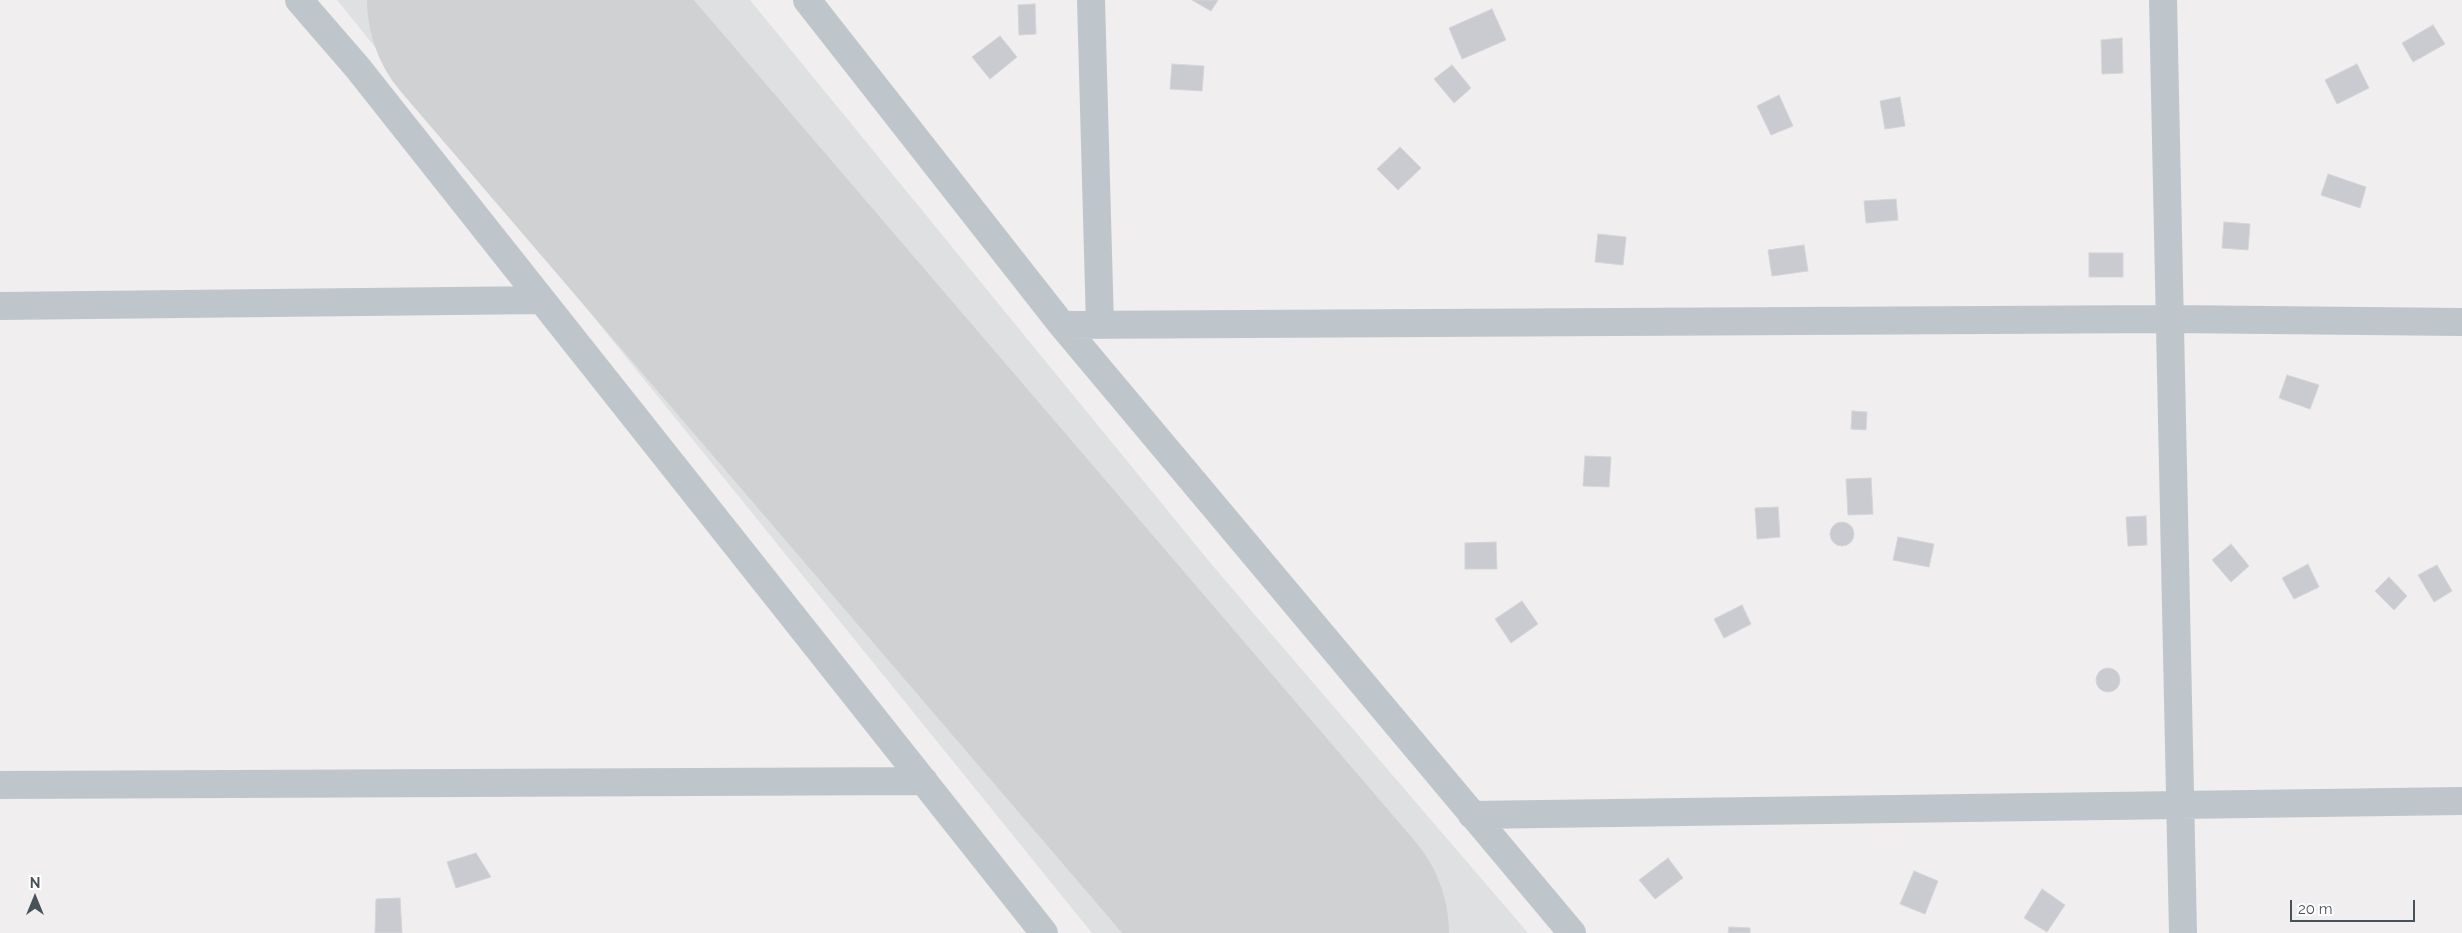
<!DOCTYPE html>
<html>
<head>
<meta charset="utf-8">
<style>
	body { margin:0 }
	#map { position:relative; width:2462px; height:933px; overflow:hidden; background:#f0eeee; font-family:Raleway,sans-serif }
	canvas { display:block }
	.north { position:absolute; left:10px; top:873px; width:50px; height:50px; -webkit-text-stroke:4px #fff; paint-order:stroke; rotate:0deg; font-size:14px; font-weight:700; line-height:20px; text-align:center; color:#485259 }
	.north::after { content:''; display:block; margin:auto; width:18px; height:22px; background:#485259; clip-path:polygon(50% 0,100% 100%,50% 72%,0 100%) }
	.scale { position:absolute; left:2290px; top:900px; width:125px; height:22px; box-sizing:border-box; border:2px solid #485259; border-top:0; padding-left:6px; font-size:15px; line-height:18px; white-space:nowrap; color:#485259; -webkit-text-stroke:4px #fff; paint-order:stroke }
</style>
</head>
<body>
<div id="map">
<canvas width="2462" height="933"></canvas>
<div class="north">N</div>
<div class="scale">20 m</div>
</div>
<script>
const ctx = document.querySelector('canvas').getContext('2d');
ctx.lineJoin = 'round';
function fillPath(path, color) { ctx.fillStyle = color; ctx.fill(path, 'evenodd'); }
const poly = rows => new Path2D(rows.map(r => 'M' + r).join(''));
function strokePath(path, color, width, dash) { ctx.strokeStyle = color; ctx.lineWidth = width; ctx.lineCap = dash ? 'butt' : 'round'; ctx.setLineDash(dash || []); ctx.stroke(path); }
const airport = poly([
	[337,0,750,0,1213,566,1528,933,1092,933]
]);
const runway = poly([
	[508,0,1308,933]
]);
const building = poly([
	[1192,0,1218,0,1211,11,1192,0],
	[1035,4,1036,34,1019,35,1018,5,1035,4],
	[1492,9,1506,40,1462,59,1449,28,1492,9],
	[2433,25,2445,44,2413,62,2402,43,2433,25],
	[1000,36,1017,57,990,79,972,57,1000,36],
	[2122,38,2123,73,2102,74,2101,40,2122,38],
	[1172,64,1204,66,1202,91,1170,89,1172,64],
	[2357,64,2369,88,2337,104,2325,80,2357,64],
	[1452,65,1471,88,1454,103,1434,79,1452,65],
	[1779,95,1793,126,1771,135,1757,106,1779,95],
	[1900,97,1905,126,1885,129,1880,101,1900,97],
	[1400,147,1421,168,1398,190,1377,169,1400,147],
	[2328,174,2366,187,2360,208,2321,195,2328,174],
	[1896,199,1898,220,1866,223,1864,201,1896,199],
	[2224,222,2250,224,2248,250,2222,248,2224,222],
	[1598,234,1626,237,1623,265,1595,262,1598,234],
	[1804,245,1808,271,1772,276,1768,250,1804,245],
	[2089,253,2123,253,2123,277,2089,277,2089,253],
	[2287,375,2319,385,2310,409,2279,398,2287,375],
	[1852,411,1867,412,1866,430,1851,429,1852,411],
	[1585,456,1611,457,1609,487,1583,486,1585,456],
	[1871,478,1873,514,1848,515,1846,479,1871,478],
	[1778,507,1780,537,1757,539,1755,508,1778,507],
	[2146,516,2147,545,2128,546,2126,517,2146,516],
	'1830 534a12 12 0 1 1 24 0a12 12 0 1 1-24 0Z',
	[1898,537,1934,544,1929,567,1893,560,1898,537],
	[1496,542,1497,569,1465,569,1465,543,1496,542],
	[2231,544,2249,566,2231,582,2212,560,2231,544],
	[2308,564,2319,587,2294,599,2282,578,2308,564],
	[2437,565,2452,591,2434,602,2418,575,2437,565],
	[2389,577,2407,596,2394,610,2375,591,2389,577],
	[1522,601,1538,624,1511,643,1495,619,1522,601],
	[1742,605,1751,624,1724,638,1714,619,1742,605],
	'2096 680a12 12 0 1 1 24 0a12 12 0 1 1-24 0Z',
	[476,853,491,877,456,888,447,862,476,853],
	[1668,858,1683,878,1655,899,1639,880,1668,858],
	[1914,871,1938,881,1925,914,1900,904,1914,871],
	[2042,889,2065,905,2047,932,2024,918,2042,889],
	[400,898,402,933,375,933,376,899,400,898],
	[1729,927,1750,928,1750,933,1728,933,1729,927]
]);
const minor = poly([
	[299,0,357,67,1044,933],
	[807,0,1062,325,1572,933],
	[1091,0,1100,325],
	[2163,0,2183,933],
	[0,306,542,300],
	[1062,325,2170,319,2462,322],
	[0,785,924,781],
	[1472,815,2462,801]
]);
fillPath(airport, '#dee0e2');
strokePath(runway, '#d0d1d3', 282);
fillPath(building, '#c9cbd0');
strokePath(building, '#d3d5d9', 1);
strokePath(minor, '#bec6cc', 28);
</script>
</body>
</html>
